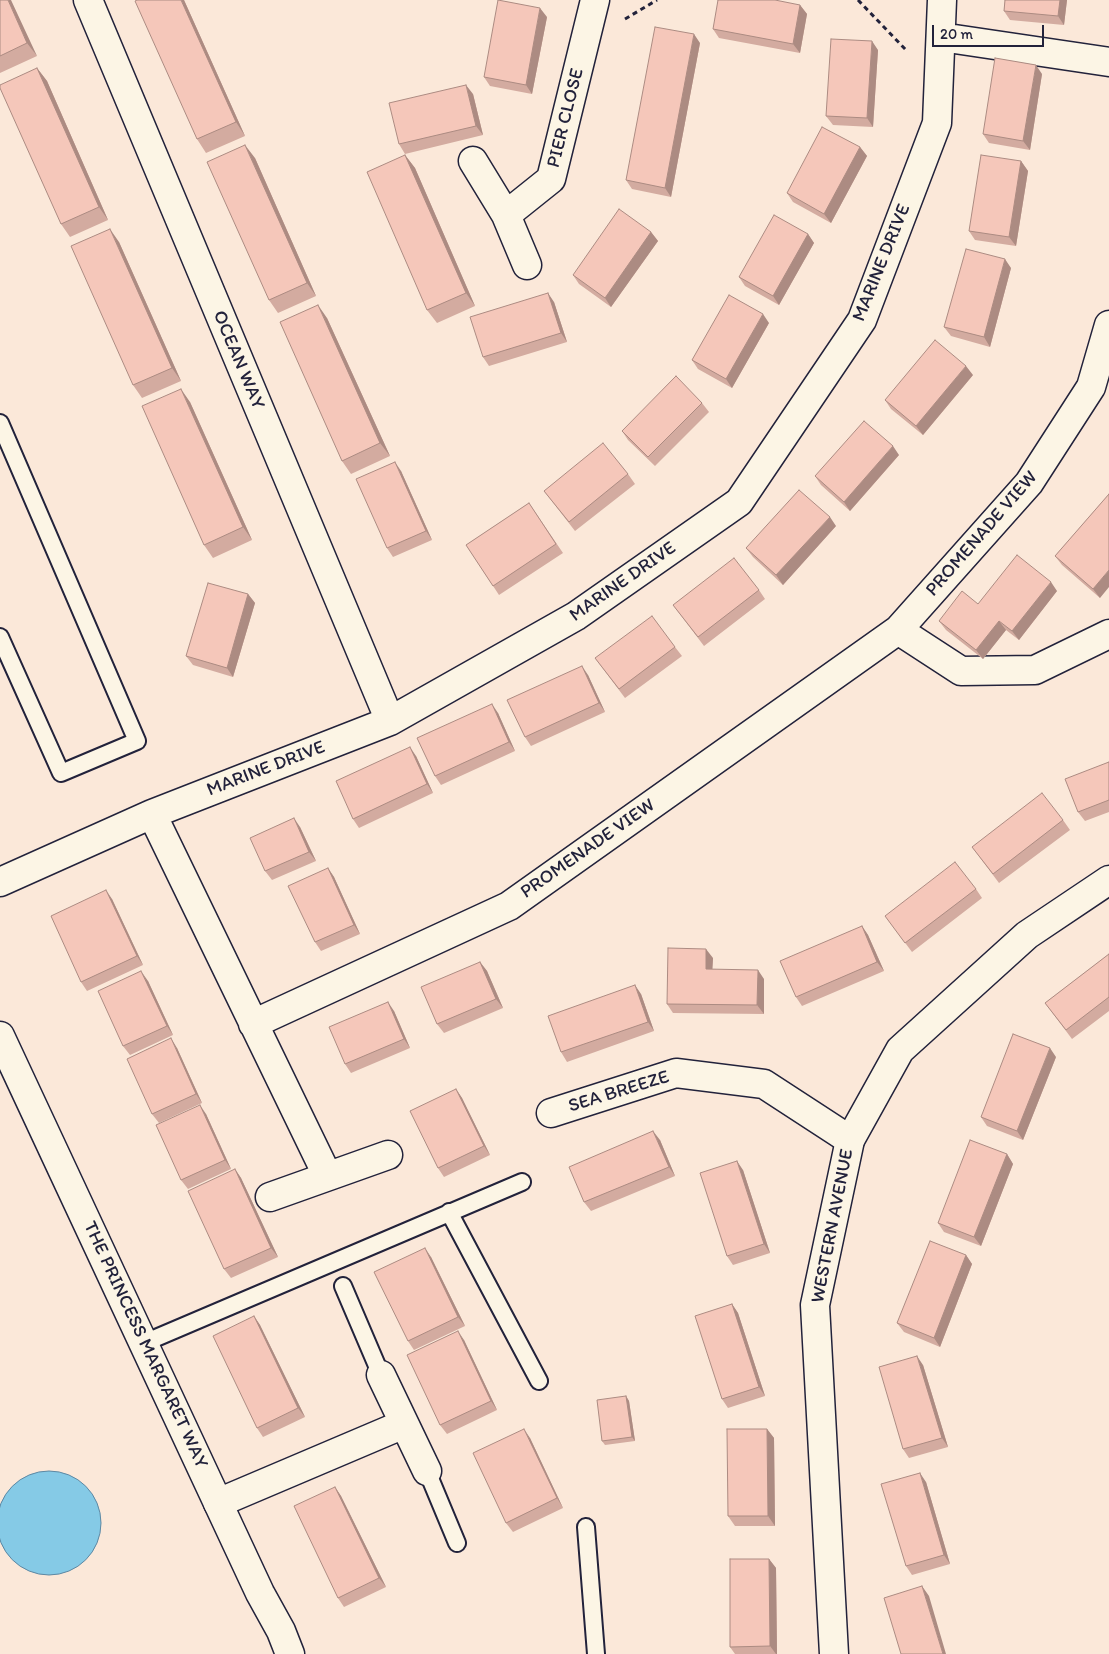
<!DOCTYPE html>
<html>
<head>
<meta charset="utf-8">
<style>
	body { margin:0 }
	#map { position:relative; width:1109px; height:1654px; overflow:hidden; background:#fbe8d9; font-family:Itim,sans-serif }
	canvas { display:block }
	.scale { position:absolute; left:932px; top:25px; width:112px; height:22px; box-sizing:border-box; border:2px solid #22223b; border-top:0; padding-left:6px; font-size:15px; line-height:18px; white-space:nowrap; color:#22223b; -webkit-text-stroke:4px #fcf5e5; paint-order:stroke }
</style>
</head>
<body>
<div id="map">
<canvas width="1109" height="1654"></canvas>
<div class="scale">20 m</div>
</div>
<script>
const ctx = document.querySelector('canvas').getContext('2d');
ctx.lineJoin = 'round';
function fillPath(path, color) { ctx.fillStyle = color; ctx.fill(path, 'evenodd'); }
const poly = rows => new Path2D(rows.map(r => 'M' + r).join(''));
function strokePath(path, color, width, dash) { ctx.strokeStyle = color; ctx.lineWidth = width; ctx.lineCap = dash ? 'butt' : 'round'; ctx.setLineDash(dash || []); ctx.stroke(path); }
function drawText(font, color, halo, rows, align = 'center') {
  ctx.font = font + ' Itim,sans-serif'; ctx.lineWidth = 4; ctx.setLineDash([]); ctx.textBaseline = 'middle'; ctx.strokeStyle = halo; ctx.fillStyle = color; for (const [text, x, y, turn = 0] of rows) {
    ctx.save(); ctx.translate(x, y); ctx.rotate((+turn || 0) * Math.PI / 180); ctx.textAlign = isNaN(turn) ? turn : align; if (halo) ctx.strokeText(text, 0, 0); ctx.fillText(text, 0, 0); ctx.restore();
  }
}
const water = poly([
	'-3 1523a52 52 0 1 1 104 0a52 52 0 1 1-104 0Z'
]);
const path = poly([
	[858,0,906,50],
	[625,19,657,0]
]);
const service = poly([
	[0,423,137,741,61,773,0,637],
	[449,1212,539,1381],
	[343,1286,381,1375],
	[144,1343,522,1182],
	[427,1471,457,1543],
	[586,1527,596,1654]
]);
const minor = poly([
	[88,0,390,721],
	[941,37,1109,62],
	[473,161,506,215,527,265],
	[506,215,551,179,595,0],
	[898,630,961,671,1035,670,1109,634],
	[152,814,327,1175],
	[0,882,152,814,390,721,576,616,739,502,862,320,937,123,942,0],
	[253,1024,509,906,898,630,1029,483,1091,387,1109,325],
	[551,1113,676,1073,764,1084,850,1140],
	[270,1197,388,1155],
	[381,1375,427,1471],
	[218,1503,404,1424]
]);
const tertiary = poly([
	[0,1036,260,1593,281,1631,290,1654],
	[834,1654,815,1305,850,1140,900,1050,1027,935,1109,880]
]);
const wall = poly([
	[0,0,37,56,0,73],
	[184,0,245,136,206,153,197,139],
	[1005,0,1067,0,1064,25,1010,20,1004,11],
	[800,5,807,14,800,53,719,38,713,29],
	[547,17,532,94,490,86,484,77],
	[700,43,671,197,632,189,626,180],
	[878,50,873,127,833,125,826,116],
	[37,68,47,81,108,220,70,237,61,224],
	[1042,74,1030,150,989,143,983,134],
	[473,94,483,135,405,154,399,144],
	[860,147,867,156,831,223,793,202,787,193],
	[405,155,415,168,475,306,437,323,427,310],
	[255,158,316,296,278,313,269,300],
	[1021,161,1028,171,1016,246,975,240,969,231],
	[651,232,658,241,611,307,579,284,573,275],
	[808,234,814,243,779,305,745,286,739,277],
	[119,242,181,381,142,398,133,385],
	[1011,268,990,347,951,336,944,327],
	[554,302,567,342,489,366,483,357],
	[327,318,390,456,351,474,342,461],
	[769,323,732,388,698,369,692,360],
	[973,375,923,435,891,409,885,400],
	[190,402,252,540,213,558,204,545],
	[702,403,709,412,655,466,628,440,622,431],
	[899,455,850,511,821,485,815,476],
	[401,471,432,540,393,557,387,548],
	[628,474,635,484,575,531,544,491],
	[1109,494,1100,598,1062,565,1055,556],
	[529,503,563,553,499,595,466,545],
	[836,526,783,585,753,557,746,548],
	[759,590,765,599,704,646,673,605],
	[1057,591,1019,640,1006,630,983,659,946,630,939,621,978,604],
	[248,594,255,603,233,677,193,665,186,656],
	[675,647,682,656,625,698,595,658],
	[588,675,605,712,531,746,525,737],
	[498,713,515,751,441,785,435,776],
	[416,756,433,793,359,828,353,819],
	[1109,762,1109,812,1085,821,1078,812],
	[1063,820,1070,830,999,883,972,847],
	[300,827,316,861,272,880,265,871],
	[328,868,334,877,360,934,321,951,315,942],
	[976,889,982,898,912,952,885,916],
	[112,899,143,965,87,991,81,982],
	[862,926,868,935,884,971,802,1006,796,997],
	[1109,954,1109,1011,1072,1039,1045,1003],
	[713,958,712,969,764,979,764,1014,673,1013,667,1004],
	[480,962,487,971,503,1008,444,1033,437,1024],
	[148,981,173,1035,130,1055,123,1046],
	[641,994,654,1031,567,1062,561,1052],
	[394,1011,410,1048,351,1073,345,1064],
	[177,1048,202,1103,159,1123,152,1114],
	[1056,1057,1023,1140,987,1126,981,1117],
	[456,1089,462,1098,490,1155,444,1177,438,1168],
	[206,1114,231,1169,188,1189,181,1180],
	[660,1140,675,1176,591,1211,584,1202],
	[1007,1154,1013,1164,981,1246,944,1232,938,1223],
	[235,1169,241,1178,278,1257,231,1278,224,1269],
	[743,1170,770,1253,733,1265,727,1256],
	[966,1255,972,1264,940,1347,904,1332,897,1323],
	[431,1257,465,1326,414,1350,408,1341],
	[732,1304,738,1313,765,1396,728,1408,722,1399],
	[254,1316,260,1325,305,1417,263,1437,257,1428],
	[464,1340,497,1410,447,1434,440,1425],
	[923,1365,948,1447,909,1458,903,1449],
	[626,1396,629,1401,635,1441,605,1445,602,1441],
	[767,1429,774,1438,775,1526,735,1526,728,1516],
	[530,1438,563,1508,513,1532,506,1523],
	[926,1482,950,1564,912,1575,906,1566],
	[335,1487,341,1496,386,1587,344,1607,338,1598],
	[769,1559,776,1568,777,1654,735,1654,730,1647]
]);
const shadedWall = poly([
	[8,0,11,0,37,56,27,43],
	[181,0,184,0,245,136,236,122],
	[1060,0,1067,0,1064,25,1058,16],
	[800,5,807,14,800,53,793,44],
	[540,8,547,17,532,94,526,85],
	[694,34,700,43,671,197,665,188],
	[872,41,878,50,873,127,867,118],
	[1036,65,1042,74,1030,150,1023,141],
	[37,68,47,81,108,220,99,207],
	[466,85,473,94,483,135,476,126],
	[245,145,255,158,316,296,307,283],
	[860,147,867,156,831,223,824,214],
	[405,155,415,168,475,306,466,293],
	[1021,161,1028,171,1016,246,1009,237],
	[110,229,119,242,181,381,172,368],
	[651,232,658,241,611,307,605,298],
	[808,234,814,243,779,305,773,296],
	[1005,259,1011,268,990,347,984,337],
	[548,293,554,302,567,342,561,333],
	[318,305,327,318,390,456,380,443],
	[763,314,769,323,732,388,726,379],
	[966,366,973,375,923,435,916,426],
	[181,389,190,402,252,540,243,527],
	[893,446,899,455,850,511,844,502],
	[395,462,401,471,432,540,426,531],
	[830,517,836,526,783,585,776,575],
	[1109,570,1109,587,1100,598,1093,589],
	[1051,582,1057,591,1019,640,1012,631],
	[248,594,255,603,233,677,227,668],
	[999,621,1006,630,983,659,976,650],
	[582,666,588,675,605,712,599,703],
	[492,704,498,713,515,751,509,742],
	[410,747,416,756,433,793,427,784],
	[294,818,300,827,316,861,309,852],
	[328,868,334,877,360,934,354,925],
	[106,890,112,899,143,965,137,956],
	[862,926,868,935,884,971,877,962],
	[706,949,713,958,712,978,706,969],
	[480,962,487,971,503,1008,496,999],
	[758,970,764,979,764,1014,757,1005],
	[141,971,148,981,173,1035,167,1026],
	[635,985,641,994,654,1031,648,1022],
	[388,1002,394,1011,410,1048,404,1039],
	[171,1038,177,1048,202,1103,196,1094],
	[1050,1048,1056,1057,1023,1140,1017,1131],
	[456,1089,462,1098,490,1155,484,1146],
	[200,1105,206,1114,231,1169,225,1160],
	[653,1131,660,1140,675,1176,669,1167],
	[1007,1154,1013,1164,981,1246,974,1237],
	[737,1161,743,1170,770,1253,764,1244],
	[235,1169,241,1178,278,1257,271,1248],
	[425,1248,431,1257,465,1326,458,1317],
	[966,1255,972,1264,940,1347,934,1338],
	[732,1304,738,1313,765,1396,759,1387],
	[254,1316,260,1325,305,1417,298,1408],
	[458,1331,464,1340,497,1410,491,1401],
	[917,1356,923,1365,948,1447,942,1438],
	[626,1396,629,1401,635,1441,632,1437],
	[524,1429,530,1438,563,1508,557,1498],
	[767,1429,774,1438,775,1526,768,1516],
	[920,1473,926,1482,950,1564,944,1555],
	[335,1487,341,1496,386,1587,379,1578],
	[769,1559,776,1568,777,1654,776,1654,770,1646],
	[922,1586,929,1596,946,1654,943,1654]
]);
const building = poly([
	[0,0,8,0,27,43,0,56,0,0],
	[137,0,181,0,236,122,197,139,135,1,137,0],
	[498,0,540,8,526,85,484,77,498,0],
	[718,0,775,0,800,5,793,44,713,29,718,0],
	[1005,0,1060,0,1058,16,1004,11,1005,0],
	[655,27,694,34,665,188,626,180,655,27],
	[831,39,872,41,867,118,826,116,831,39],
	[995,58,1036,65,1023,141,983,134,995,58],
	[37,68,99,207,61,224,0,88,0,85,37,68],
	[466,85,476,126,399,144,389,103,466,85],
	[822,127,860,147,824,214,787,193,822,127],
	[245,145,307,283,269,300,207,162,245,145],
	[405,155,466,293,427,310,367,172,405,155],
	[981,155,1021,161,1009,237,969,231,981,155],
	[619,209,651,232,605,298,573,275,619,209],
	[774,215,808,234,773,296,739,277,774,215],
	[110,229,172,368,133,385,71,246,110,229],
	[966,249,1005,259,984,337,944,327,966,249],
	[548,293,561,333,483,357,470,317,548,293],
	[729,295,763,314,726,379,692,360,729,295],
	[318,305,380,443,342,461,280,322,318,305],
	[935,340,966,366,916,426,885,400,935,340],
	[676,376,702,403,648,457,622,431,676,376],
	[181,389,243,527,204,545,142,406,181,389],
	[864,421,893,446,844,502,815,476,864,421],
	[603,443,628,474,569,522,544,491,603,443],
	[395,462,426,531,387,548,356,479,395,462],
	[799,490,830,517,776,575,746,548,799,490],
	[1109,494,1109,570,1093,589,1055,556,1109,494],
	[529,503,556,544,493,586,466,545,529,503],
	[1017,555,1051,582,1012,631,999,621,976,650,939,621,962,591,978,604,1017,555],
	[734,558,759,590,698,637,673,605,734,558],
	[208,583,248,594,227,668,186,656,208,583],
	[652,616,675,647,619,689,595,658,652,616],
	[582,666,599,703,525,737,507,700,582,666],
	[492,704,509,742,435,776,417,738,492,704],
	[410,747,427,784,353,819,336,781,410,747],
	[1109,762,1109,800,1078,812,1065,779,1109,762],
	[1042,793,1063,820,993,874,972,847,1042,793],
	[294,818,309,852,265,871,250,838,294,818],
	[955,862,976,889,905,943,885,916,955,862],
	[328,868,354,925,315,942,288,886,328,868],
	[106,890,137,956,81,982,51,916,106,890],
	[862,926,877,962,796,997,780,961,862,926],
	[668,948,706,949,706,969,758,970,757,1005,667,1004,668,948],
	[1109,954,1109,997,1066,1030,1045,1003,1109,954],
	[480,962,496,999,437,1024,421,987,480,962],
	[141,971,167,1026,123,1046,98,991,141,971],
	[635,985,648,1022,561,1052,548,1016,635,985],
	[388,1002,404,1039,345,1064,329,1027,388,1002],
	[1013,1034,1050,1048,1017,1131,981,1117,1013,1034],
	[171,1038,196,1094,152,1114,127,1059,171,1038],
	[456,1089,484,1146,438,1168,410,1111,456,1089],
	[200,1105,225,1160,181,1180,156,1125,200,1105],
	[653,1131,669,1167,584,1202,569,1167,653,1131],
	[970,1140,1007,1154,974,1237,938,1223,970,1140],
	[737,1161,764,1244,727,1256,700,1173,737,1161],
	[235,1169,271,1248,224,1269,188,1191,235,1169],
	[930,1241,966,1255,934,1338,897,1323,930,1241],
	[425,1248,458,1317,408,1341,374,1272,425,1248],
	[732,1304,759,1387,722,1399,695,1316,732,1304],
	[254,1316,298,1408,257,1428,213,1336,254,1316],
	[458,1331,491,1401,440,1425,407,1355,458,1331],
	[917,1356,942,1438,903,1449,879,1367,917,1356],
	[626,1396,632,1437,602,1441,597,1400,626,1396],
	[524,1429,557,1498,506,1523,473,1453,524,1429],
	[727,1429,767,1429,768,1516,728,1516,727,1429],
	[920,1473,944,1555,906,1566,881,1484,920,1473],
	[335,1487,379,1578,338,1598,294,1506,335,1487],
	[730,1559,769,1559,770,1646,730,1647,730,1559],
	[922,1586,943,1654,901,1654,884,1598,922,1586]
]);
const streetNames = [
	["PIER CLOSE",566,118,-76],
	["MARINE DRIVE",882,263,-68],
	["OCEAN WAY",238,360,67],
	["PROMENADE VIEW",982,534,-49],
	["MARINE DRIVE",623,582,-35],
	["MARINE DRIVE",266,769,-21],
	["PROMENADE VIEW",588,849,-35],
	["SEA BREEZE",619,1092,-17],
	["WESTERN AVENUE",833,1226,-79],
	["THE PRINCESS MARGARET WAY",145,1345,65]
];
fillPath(water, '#85cae6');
strokePath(water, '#5d87a2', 1);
strokePath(service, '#22223b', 20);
strokePath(minor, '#22223b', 31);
strokePath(tertiary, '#22223b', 31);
strokePath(path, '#22223b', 3, [5, 4]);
strokePath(service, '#fcf5e5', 16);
strokePath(minor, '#fcf5e5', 28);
strokePath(tertiary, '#fcf5e5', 28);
fillPath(wall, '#d3aba0');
fillPath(shadedWall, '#ac8b82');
fillPath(building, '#f5c7ba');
strokePath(building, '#ac8b82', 1);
drawText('19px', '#22223b', '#fcf5e5', streetNames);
</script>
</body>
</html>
